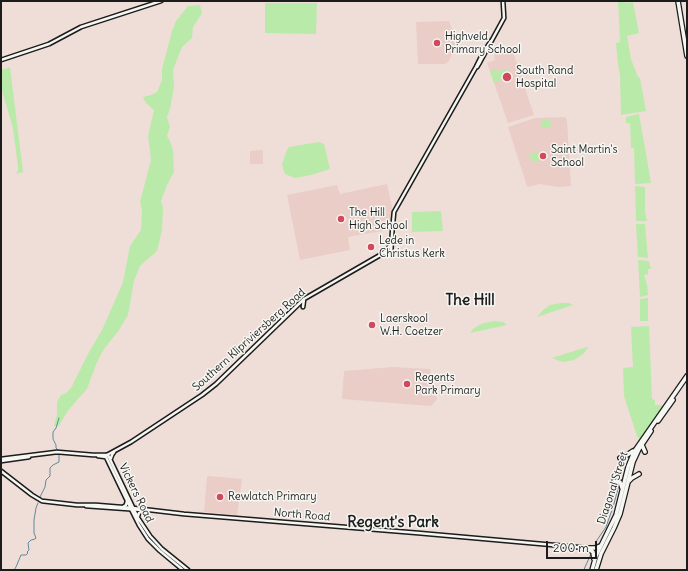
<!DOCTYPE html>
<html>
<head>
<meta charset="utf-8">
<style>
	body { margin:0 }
	#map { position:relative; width:688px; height:571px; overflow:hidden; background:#efded8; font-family:Delius,sans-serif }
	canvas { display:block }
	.frame { position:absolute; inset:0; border:2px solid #1c1c1c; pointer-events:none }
	.scale { position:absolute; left:546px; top:541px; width:51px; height:18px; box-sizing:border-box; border:2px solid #1c1c1c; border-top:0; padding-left:5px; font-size:12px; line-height:14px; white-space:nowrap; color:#1c1c1c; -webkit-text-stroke:3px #f6f6f2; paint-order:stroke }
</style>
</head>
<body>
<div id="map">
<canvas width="688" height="571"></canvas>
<div class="frame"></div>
<div class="scale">200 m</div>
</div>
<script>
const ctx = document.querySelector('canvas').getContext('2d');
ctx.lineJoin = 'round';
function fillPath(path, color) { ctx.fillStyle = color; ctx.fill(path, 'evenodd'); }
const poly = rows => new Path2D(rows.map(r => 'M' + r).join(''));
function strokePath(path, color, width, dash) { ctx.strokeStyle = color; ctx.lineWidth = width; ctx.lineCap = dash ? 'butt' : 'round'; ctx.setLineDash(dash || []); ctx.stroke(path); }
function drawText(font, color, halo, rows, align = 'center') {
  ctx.font = font + ' Delius,sans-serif'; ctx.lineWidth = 3; ctx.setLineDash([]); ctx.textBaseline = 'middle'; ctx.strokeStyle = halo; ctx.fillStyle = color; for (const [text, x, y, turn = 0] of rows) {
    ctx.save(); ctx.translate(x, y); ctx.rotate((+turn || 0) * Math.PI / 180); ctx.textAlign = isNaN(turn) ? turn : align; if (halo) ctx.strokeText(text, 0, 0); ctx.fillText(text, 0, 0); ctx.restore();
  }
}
const built = poly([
	[449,21,458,45,457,47,448,62,445,64,418,64,416,23,417,22],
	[511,46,534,115,508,123,487,63,495,60,494,56,499,48,501,49],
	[565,117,567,120,571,186,558,187,540,184,528,187,527,186,508,127,535,118],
	[263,150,263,164,250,164,250,151],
	[387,184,392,207,390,230,352,236,348,238,350,250,300,260,287,195,337,185,340,194],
	[393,367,430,369,437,399,431,406,342,399,344,371],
	[209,476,242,479,240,494,234,494,234,500,239,500,237,515,204,512,207,477]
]);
const green = poly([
	[618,1,625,1,625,3,633,2,639,33,627,36,631,59,638,77,640,78,646,111,621,115,620,75,618,65,616,43,620,42],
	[265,3,317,3,316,34,265,33],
	[200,5,202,13,193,27,192,38,182,47,173,70,174,87,170,109,167,117,170,127,167,136,170,141,173,150,174,172,167,185,161,201,163,208,162,230,157,251,140,266,134,281,128,315,119,330,104,349,97,362,87,389,77,400,67,412,59,426,54,426,57,414,57,402,61,395,66,393,71,388,88,354,103,328,123,282,130,246,141,230,142,211,140,202,151,160,148,136,154,110,146,103,143,97,151,95,157,92,162,80,162,69,172,31,176,21,188,6],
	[10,67,23,172,16,174,18,170,18,167,13,129,11,121,1,88,1,70],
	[497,69,498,72,499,71,506,69,507,71,508,70,510,78,504,78,504,79,494,83,490,71],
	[639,114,647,159,651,183,635,184,634,148,631,148,630,123,626,123,626,117],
	[550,119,551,128,542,128,542,120],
	[319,142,324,144,330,169,311,175,295,178,285,174,283,169,282,164,287,150,289,147],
	[538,152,540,160,531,162,530,154],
	[635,186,645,187,645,212,647,221,636,221],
	[441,211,443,231,412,232,412,212],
	[636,224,645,224,648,258,638,257],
	[638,260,649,261,651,269,648,269,648,275,646,274,644,276,647,284,648,295,640,297],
	[648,298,648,321,640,321,640,299],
	[562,303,569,303,573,305,537,317,543,310,550,305],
	[495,321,503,322,507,325,470,333,473,329,479,325,484,323],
	[649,326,652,399,655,400,655,405,664,405,639,440,638,437,637,436,624,396,623,368,633,367,631,327],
	[587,347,588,348,583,354,574,360,564,362,560,361,552,358]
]);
const stream = poly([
	[59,418,56,428,53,432,53,439,56,445,56,448,59,451],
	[40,497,45,487,46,480,50,476,50,468,53,465,59,462,59,455],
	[595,545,597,540,606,527,613,507,619,485],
	[14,570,16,567,21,555,26,555,28,553,27,552,29,550,28,543,31,540,35,539,36,538,34,533,34,520,36,508,38,503],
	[286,570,293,570],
	[584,570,585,567,591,554]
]);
const tertiary = poly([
	[477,67,480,62,504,18,503,1],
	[385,253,391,253,392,234,394,212,476,67,482,55,491,41],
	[303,307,304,299],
	[107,455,131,442,202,395,216,384,304,299,382,254,388,249,391,243],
	[1,471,32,495,42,501,77,505],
	[77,505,96,505,133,508,184,514,418,533,587,548],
	[86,506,142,510]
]);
const secondary = poly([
	[1,60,49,44,81,27,161,1],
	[98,456,106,457,131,509,139,525,148,539,160,551,183,570],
	[111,458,112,455,114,452],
	[1,459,57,452,93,455,108,455,138,518,150,536,162,549,188,570],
	[1,461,29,457],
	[123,507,126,505,127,501],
	[138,516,139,513,144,510]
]);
const primary = poly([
	[678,1,687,56],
	[658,421,673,400],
	[642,445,645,452],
	[620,458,627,455,633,451],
	[614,481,620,482,622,488],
	[629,481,632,478,639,474],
	[587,548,593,552,594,559],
	[588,548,596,548,600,546],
	[592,570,596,556,616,515,628,467,634,452,687,376],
	[596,570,601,554,614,528,620,514,633,462,639,449,651,431]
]);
const markers = [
	[437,43,4,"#d1495b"],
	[507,77,5,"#d1495b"],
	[543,156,4,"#d1495b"],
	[341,219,4,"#d1495b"],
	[371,247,4,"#d1495b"],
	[372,325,4,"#d1495b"],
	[407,384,4,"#d1495b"],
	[220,497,4,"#d1495b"]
];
const poiNames = [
	["Highveld",445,37],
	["Primary School",445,50],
	["South Rand",516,71],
	["Hospital",516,84],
	["Saint Martin's",551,150],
	["School",551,163],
	["The Hill",349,213],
	["High School",349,226],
	["Lede in",379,241],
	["Christus Kerk",379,254],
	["Laerskool",380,319],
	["W.H. Coetzer",380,332],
	["Regents",415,378],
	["Park Primary",415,391],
	["Rewlatch Primary",228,497]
];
const streetNames = [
	["Southern Klipriviersberg Road",249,340,-42],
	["Diagonal Street",613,488,-72],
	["Vickers Road",136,493,64],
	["North Road",302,515,5]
];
const districtNames = [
	["The Hill",470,301],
	["Regent's Park",393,523]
];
fillPath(built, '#eacdc6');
fillPath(green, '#baeaa9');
strokePath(stream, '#5f8a99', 1);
strokePath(tertiary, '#1c1c1c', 5.5);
strokePath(secondary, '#1c1c1c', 5.5);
strokePath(primary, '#1c1c1c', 6);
strokePath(tertiary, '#f6f6f2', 2.5);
strokePath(secondary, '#f6f6f2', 2.5);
strokePath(primary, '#f6f6f2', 3.5);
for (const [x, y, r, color] of markers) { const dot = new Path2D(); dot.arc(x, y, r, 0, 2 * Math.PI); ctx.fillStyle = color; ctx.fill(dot); strokePath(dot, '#f6f6f2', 1.5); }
drawText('11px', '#1c1c1c', '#f6f6f2', poiNames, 'left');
drawText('11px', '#1c1c1c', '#f6f6f2', streetNames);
drawText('bold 15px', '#1c1c1c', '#f6f6f2', districtNames);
</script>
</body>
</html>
